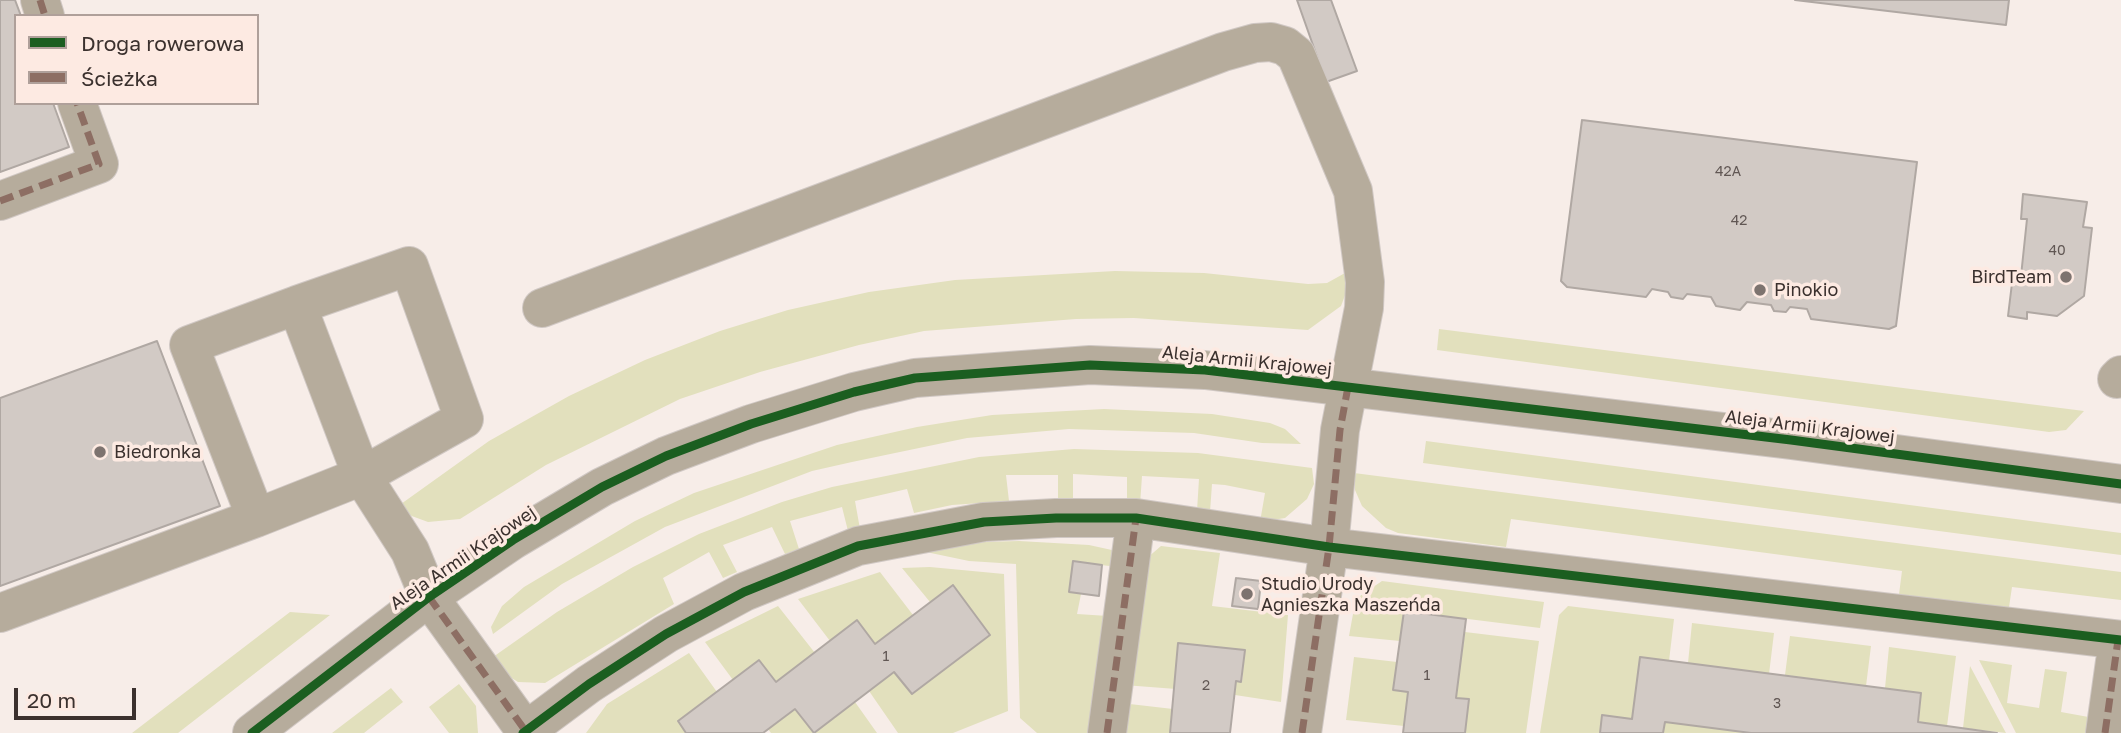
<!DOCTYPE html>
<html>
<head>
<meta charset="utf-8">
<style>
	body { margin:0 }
	#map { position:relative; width:2121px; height:733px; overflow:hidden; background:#f7ede8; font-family:"Golos Text",sans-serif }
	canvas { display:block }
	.legend { position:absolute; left:14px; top:14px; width:245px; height:91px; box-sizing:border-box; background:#fdeae2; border:2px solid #afa09a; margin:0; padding:9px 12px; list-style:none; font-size:21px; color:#3b312e }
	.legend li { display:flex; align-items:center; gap:14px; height:35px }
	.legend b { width:35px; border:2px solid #afa09a }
	.scale { position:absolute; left:14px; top:688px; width:122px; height:32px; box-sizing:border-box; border:4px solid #3b312e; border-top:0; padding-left:9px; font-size:21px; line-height:24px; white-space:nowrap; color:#3b312e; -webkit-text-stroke:5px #fdeae2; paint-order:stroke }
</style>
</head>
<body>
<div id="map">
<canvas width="2121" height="733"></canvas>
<ul class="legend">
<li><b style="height:9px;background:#1b5e20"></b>Droga rowerowa</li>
<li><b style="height:9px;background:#8d6e63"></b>Ścieżka</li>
</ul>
<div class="scale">20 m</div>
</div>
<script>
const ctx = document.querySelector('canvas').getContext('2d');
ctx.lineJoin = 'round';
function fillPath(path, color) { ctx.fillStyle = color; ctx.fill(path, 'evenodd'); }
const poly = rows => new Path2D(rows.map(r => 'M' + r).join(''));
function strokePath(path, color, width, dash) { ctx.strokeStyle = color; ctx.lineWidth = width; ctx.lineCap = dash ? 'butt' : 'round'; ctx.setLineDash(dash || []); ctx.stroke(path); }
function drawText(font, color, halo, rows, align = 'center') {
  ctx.font = font + ' "Golos Text",sans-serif'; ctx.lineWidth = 7; ctx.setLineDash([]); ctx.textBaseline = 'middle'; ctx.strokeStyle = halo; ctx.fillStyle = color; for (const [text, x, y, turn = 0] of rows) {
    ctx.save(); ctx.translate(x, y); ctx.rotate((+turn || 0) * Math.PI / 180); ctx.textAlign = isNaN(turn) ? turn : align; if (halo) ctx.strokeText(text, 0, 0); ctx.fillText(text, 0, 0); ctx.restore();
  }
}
const green = poly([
	[1115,271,1204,273,1308,284,1327,283,1345,273,1347,290,1341,306,1308,330,1134,318,1076,319,924,331,859,345,760,372,680,399,546,465,460,519,428,522,409,515,401,504,489,441,569,396,645,360,720,331,788,310,869,292,955,280],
	[1439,329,2084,411,2066,430,2049,432,1437,350],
	[1104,409,1212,414,1270,423,1285,429,1301,444,1262,443,1194,433,1069,429,967,438,852,462,812,471,665,527,562,584,493,634,491,627,502,606,524,587,635,521,694,493,837,445,917,427,992,415],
	[1426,441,2121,533,2121,555,1423,463],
	[1074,449,1198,453,1312,468,1314,484,1307,499,1285,518,1260,522,1265,493,1225,485,1212,484,1210,512,1197,511,1199,479,1142,476,1140,505,1127,505,1127,477,1073,474,1073,502,1058,503,1058,475,1006,475,1009,501,952,505,914,513,907,489,855,501,860,529,848,531,842,507,790,521,799,549,785,554,772,527,723,545,737,572,723,578,709,552,663,578,674,604,545,683,518,682,507,675,493,657,557,612,633,567,699,534,782,502,832,487,979,457],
	[1354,473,2121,572,2121,600,2012,587,2008,614,1898,602,1902,571,1511,519,1506,547,1398,533,1386,528,1362,506,1355,490],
	[1019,541,1089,545,1121,552,1119,567,1073,562,1069,592,1081,594,1077,614,1108,616,1091,733,1037,733,1020,718,1016,564,969,561,926,552,984,542],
	[1161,546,1220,553,1212,606,1288,615,1281,702,1235,695,1236,681,1242,682,1245,650,1179,643,1176,689,1124,685,1139,565],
	[930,567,1004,574,1008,711,953,733,898,733,869,691,894,672,912,694,990,635,953,585,930,602,902,568],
	[880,572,913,615,875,644,857,621,830,641,798,599],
	[1382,581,1544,602,1540,628,1404,611,1400,641,1349,636,1355,603,1360,596],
	[778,606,815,653,776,682,759,660,733,680,705,642],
	[1568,606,1674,619,1669,661,1640,657,1632,719,1602,715,1600,733,1540,733,1559,615],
	[290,612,330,615,178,733,132,733],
	[1692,623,1774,633,1769,674,1688,663],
	[1465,632,1539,641,1526,733,1465,733,1469,699,1456,698],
	[1790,636,1871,646,1866,686,1785,675],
	[1889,647,1956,656,1947,726,1918,722,1921,693,1885,688],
	[689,653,717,692,678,721,686,733,586,733,607,704],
	[1354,657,1397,662,1408,692,1404,726,1346,720],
	[1979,660,2012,665,2007,703,2039,708,2045,669,2067,672,2061,712,2094,718,2092,733,2016,733],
	[1970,666,2006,733,1963,728],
	[459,684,476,706,478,733,449,733,429,707],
	[391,688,403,702,364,733,332,733],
	[855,702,877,733,771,733,768,729,795,709,814,732],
	[1121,703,1173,709,1170,733,1117,733],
	[1665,722,1751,733,1663,733]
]);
const building = poly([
	[0,0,15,0,21,16,16,16,16,103,53,103,69,147,0,172,0,0],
	[1297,0,1331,0,1357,71,1326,82,1297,0],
	[1795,0,2009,0,2006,25,1795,0],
	[1582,120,1917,162,1896,326,1889,329,1811,319,1807,309,1790,307,1786,312,1774,311,1771,305,1747,302,1740,310,1716,306,1711,297,1687,294,1683,299,1671,297,1668,292,1652,289,1646,297,1567,287,1561,281,1582,120],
	[2023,194,2087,202,2083,227,2092,228,2084,296,2057,316,2027,312,2027,319,2008,316,2013,275,2021,276,2027,219,2021,219,2023,194],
	[157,341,220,506,0,586,0,398,157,341],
	[1073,561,1102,565,1099,596,1069,592,1073,561],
	[1236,578,1261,581,1258,609,1232,606,1236,578],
	[953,585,990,635,912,694,894,672,814,733,795,709,763,733,686,733,678,721,759,660,776,682,857,620,875,644,953,585],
	[1404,611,1466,619,1456,698,1469,699,1465,733,1403,733,1408,692,1393,690,1404,611],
	[1178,643,1245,650,1241,682,1236,681,1230,733,1170,733,1178,643],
	[1640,657,1921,693,1918,722,1997,733,1751,733,1665,722,1663,733,1600,733,1602,715,1632,719,1640,657]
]);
const minor = poly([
	[40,0,45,16],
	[0,201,99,164,77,103],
	[409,266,464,419,362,476,297,305,409,266],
	[297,305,189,345,256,518,362,476,410,551,429,597,527,733],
	[542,308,1223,52,1255,43,1271,42,1285,46,1296,55,1353,191,1365,282,1364,308,1340,430,1329,547,1302,733],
	[2117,379,2121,375],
	[0,613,256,518],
	[252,733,429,597,513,540,602,487,666,456,751,424,854,392,915,378,1090,365,1205,370,1791,440,2121,484],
	[523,733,589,684,666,634,744,592,858,546,984,522,1056,518,1136,518,1329,547,2121,640],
	[1107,733,1136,518],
	[2105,733,2118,640]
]);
const quiet = poly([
	[40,0,45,16],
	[0,201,99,164,77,103],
	[429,597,527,733],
	[1107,733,1136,518],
	[1302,733,1329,547,1340,430,1348,387],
	[2105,733,2118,640]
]);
const cycleway = poly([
	[252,733,429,597,513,540,602,487,666,456,751,424,854,392,915,378,1090,365,1205,370,1791,440,2121,484],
	[523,733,589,684,666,634,744,592,858,546,984,522,1056,518,1136,518,1329,547,2121,640]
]);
const markers = [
	[2066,277,7,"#7d736f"],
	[1760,290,7,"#7d736f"],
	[100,452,7,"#7d736f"],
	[1247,594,7,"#7d736f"]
];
const numberNames = [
	["42A",1728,172],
	["42",1739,221],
	["40",2057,251],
	["1",886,657],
	["1",1427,676],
	["2",1206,686],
	["3",1777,704]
];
const poiNames = [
	["BirdTeam",2052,277,"right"],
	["Pinokio",1774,290],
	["Biedronka",114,452],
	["Studio Urody",1261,584],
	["Agnieszka Maszeńda",1261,605]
];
const streetNames = [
	["Aleja Armii Krajowej",1247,361,6],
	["Aleja Armii Krajowej",1810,427,7],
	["Aleja Armii Krajowej",463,558,-34]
];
fillPath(green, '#e2e0bd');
fillPath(building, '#d2cac5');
strokePath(building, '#b0a8a3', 2);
strokePath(minor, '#d0c8c4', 40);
strokePath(minor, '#b6ac9c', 38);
strokePath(quiet, '#8d6e63', 7, [14, 7]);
strokePath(cycleway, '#1b5e20', 9);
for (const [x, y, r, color] of markers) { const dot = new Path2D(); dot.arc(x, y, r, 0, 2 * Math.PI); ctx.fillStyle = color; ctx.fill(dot); strokePath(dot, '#fdeae2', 2.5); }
drawText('14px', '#615754', null, numberNames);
drawText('18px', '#3b312e', '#fdeae2', poiNames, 'left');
drawText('18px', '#3b312e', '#fdeae2', streetNames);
</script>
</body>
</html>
